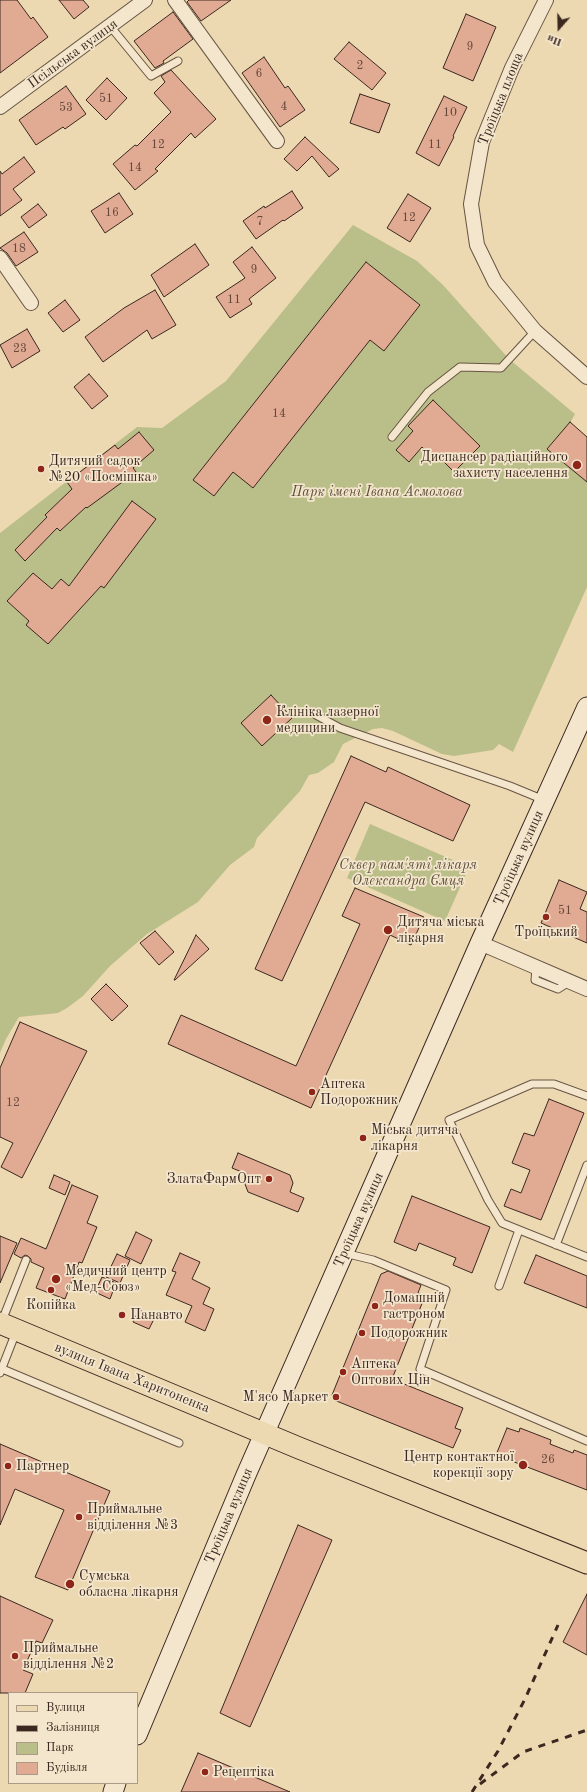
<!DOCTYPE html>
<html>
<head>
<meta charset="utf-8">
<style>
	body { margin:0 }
	#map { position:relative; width:587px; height:1792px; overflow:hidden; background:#ecd9b1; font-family:"Old Standard TT",serif }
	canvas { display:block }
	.legend { position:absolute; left:8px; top:1692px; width:130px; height:92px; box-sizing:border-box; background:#f3e6cc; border:1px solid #aa9a87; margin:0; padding:5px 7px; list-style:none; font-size:12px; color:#3c2820 }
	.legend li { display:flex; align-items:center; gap:8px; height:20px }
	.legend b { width:20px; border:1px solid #aa9a87 }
	.north { position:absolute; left:539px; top:8px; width:40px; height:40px; -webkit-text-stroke:3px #f3e6cc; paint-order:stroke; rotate:200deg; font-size:11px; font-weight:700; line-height:16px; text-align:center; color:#3c2820 }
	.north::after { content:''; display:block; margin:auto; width:14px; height:18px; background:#3c2820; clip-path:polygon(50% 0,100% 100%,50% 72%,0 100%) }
</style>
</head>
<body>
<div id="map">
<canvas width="587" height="1792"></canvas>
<ul class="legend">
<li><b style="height:5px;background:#ecd9b1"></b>Вулиця</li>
<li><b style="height:5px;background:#3c2820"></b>Залізниця</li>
<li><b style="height:11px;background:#babe89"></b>Парк</li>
<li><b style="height:11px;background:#e1aa92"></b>Будівля</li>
</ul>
<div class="north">Пн</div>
</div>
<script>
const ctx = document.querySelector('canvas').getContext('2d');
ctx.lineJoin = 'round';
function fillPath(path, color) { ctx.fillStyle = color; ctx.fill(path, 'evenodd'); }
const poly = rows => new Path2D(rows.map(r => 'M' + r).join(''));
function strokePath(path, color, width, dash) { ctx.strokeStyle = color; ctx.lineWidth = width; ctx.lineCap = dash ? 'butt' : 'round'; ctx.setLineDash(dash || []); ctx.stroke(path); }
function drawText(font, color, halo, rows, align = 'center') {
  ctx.font = font + ' "Old Standard TT",serif'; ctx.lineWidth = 3.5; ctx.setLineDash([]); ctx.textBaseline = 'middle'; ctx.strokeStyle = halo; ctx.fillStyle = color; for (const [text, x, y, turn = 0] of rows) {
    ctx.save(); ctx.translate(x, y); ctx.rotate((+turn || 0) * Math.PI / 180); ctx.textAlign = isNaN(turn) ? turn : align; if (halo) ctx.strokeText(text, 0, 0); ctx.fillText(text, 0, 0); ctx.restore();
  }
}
const green = poly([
	[353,225,417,261,443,285,509,359,575,414,570,423,587,437,587,587,513,752,499,744,493,750,454,756,442,754,393,731,382,728,373,729,343,744,334,762,318,773,309,775,300,791,257,838,254,847,230,865,198,902,147,934,110,966,83,996,67,1008,58,1013,19,1017,6,1039,0,1053,0,533,137,427,162,428,226,381],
	[370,824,469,867,445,921,347,878]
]);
const building = poly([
	[0,0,17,0,31,19,33,17,48,37,0,73,0,0],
	[59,0,83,0,89,7,74,19,59,0],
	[189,0,231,0,201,21,187,2,189,0],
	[173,12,193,39,163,61,164,63,155,68,134,41,173,12],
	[466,14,496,27,473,81,443,68,466,14],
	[349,42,386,73,372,90,334,59,349,42],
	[264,57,285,88,288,86,305,110,280,127,242,73,264,57],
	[171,70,216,119,195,138,191,133,155,169,158,171,135,190,113,164,135,145,137,146,171,112,154,93,165,82,161,76,171,70],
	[107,78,127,98,106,120,86,100,107,78],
	[66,86,86,114,65,129,63,127,36,145,19,120,66,86],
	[360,94,390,104,379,133,350,123,360,94],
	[444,96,467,107,453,136,454,137,439,166,416,153,444,96],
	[305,137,339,169,329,177,312,156,297,171,284,159,305,137],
	[24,157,35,172,13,189,22,200,0,216,0,171,2,174,24,157],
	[292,191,303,208,284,221,283,220,256,239,243,221,264,206,265,208,292,191],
	[119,193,133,214,105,233,91,211,119,193],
	[408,194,431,208,410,242,387,228,408,194],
	[38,204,47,215,29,228,21,217,38,204],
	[24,232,38,252,16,266,7,253,0,248,24,232],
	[195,244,209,265,164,297,151,275,195,244],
	[252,247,276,278,249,299,252,304,230,318,216,297,245,278,233,262,252,247],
	[366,262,420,305,384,351,370,340,253,488,233,472,214,496,193,480,366,262],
	[155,290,176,325,152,339,147,330,103,362,85,337,124,308,155,290],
	[65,300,80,320,63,332,48,313,65,300],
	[27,329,40,351,12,368,0,345,27,329],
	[89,374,108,396,92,409,74,387,89,374],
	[433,400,480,446,454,472,441,459,437,462,422,447,409,462,396,450,413,431,408,426,433,400],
	[570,422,587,437,587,482,547,449,570,422],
	[139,432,154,450,133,468,136,472,87,508,86,507,60,531,57,528,25,561,15,550,47,517,45,515,72,489,67,482,115,445,118,449,139,432],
	[132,501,156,519,104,588,101,586,48,644,26,625,29,621,7,601,33,573,52,589,61,579,69,586,132,501],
	[271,695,292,718,262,746,241,723,271,695],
	[351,756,386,772,388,767,470,805,453,841,365,802,282,981,255,969,351,756],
	[559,880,587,892,580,909,587,912,587,943,541,923,559,880],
	[355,888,424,917,411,945,390,935,311,1108,168,1044,181,1015,296,1066,360,924,342,916,355,888],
	[155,931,174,952,159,965,140,943,155,931],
	[196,935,209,949,175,980,174,980,196,935],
	[106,984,128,1006,112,1021,91,999,106,984],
	[20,1022,87,1051,22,1178,1,1167,13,1143,0,1137,0,1068,20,1022],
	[549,1099,584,1113,541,1220,504,1206,511,1189,521,1193,530,1170,512,1163,524,1133,534,1136,549,1099],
	[238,1153,290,1175,293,1183,290,1192,304,1198,298,1212,248,1192,245,1184,249,1175,232,1168,238,1153],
	[54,1175,70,1182,65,1195,49,1188,54,1175],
	[72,1185,98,1196,87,1223,97,1227,82,1263,79,1262,65,1299,36,1288,44,1268,31,1262,31,1259,28,1256,25,1255,21,1258,14,1254,21,1238,46,1249,72,1185],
	[412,1196,490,1227,472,1273,453,1265,456,1258,419,1243,416,1251,394,1242,412,1196],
	[136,1232,152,1240,141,1264,125,1256,136,1232],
	[0,1236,17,1243,0,1283,0,1236],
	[180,1253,200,1262,192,1279,210,1288,203,1304,214,1309,205,1331,185,1322,192,1306,166,1295,176,1272,172,1271,180,1253],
	[117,1254,130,1260,120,1283,106,1277,117,1254],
	[536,1255,587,1276,587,1308,524,1283,536,1255],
	[388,1271,421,1285,418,1293,425,1296,392,1379,463,1408,455,1428,461,1430,453,1448,334,1400,332,1395,381,1274,388,1271],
	[102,1277,116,1283,110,1299,95,1292,102,1277],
	[139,1310,155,1317,149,1329,133,1322,139,1310],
	[507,1428,519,1432,520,1428,551,1440,550,1444,573,1453,574,1450,587,1455,587,1490,496,1455,507,1428],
	[0,1444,110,1491,68,1590,35,1577,64,1510,15,1489,0,1525,0,1444],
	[298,1525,332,1540,250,1727,220,1713,298,1525],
	[587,1594,587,1655,563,1642,587,1594],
	[0,1596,53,1620,42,1643,36,1641,23,1670,33,1674,25,1693,0,1693,0,1596],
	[198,1753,290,1792,181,1792,198,1753]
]);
const service = poly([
	[110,26,151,76,178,61],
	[392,437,428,392,460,367,501,368,535,331],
	[316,715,340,728,510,786,544,800],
	[536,968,535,980,558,989,569,982],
	[587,1096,554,1084,532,1084,449,1120,488,1200,502,1223,587,1257],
	[556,1245,587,1165],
	[344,1253,373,1260,446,1290,420,1369,587,1441],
	[499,1286,519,1230],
	[2,1321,26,1260],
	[0,1368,179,1443],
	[0,1373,16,1332]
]);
const minor = poly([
	[175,0,277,141],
	[546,0,512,68,482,142,471,204,477,245,495,282,535,331,587,377],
	[0,107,145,0],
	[0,258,31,303],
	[480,943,587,989]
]);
const secondary = poly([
	[137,1735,246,1475,480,943,587,707],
	[113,1792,116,1783]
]);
const primary = poly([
	[0,1323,299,1448,587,1563]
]);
const rail = poly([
	[480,1784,523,1752,587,1730],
	[472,1792,498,1751,525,1699,558,1625]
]);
const markers = [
	[577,465,5,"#8f2418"],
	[41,469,4,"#8f2418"],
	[267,720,5,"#8f2418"],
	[546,917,4,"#8f2418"],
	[388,930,5,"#8f2418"],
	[312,1092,4,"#8f2418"],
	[363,1138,4,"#8f2418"],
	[269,1179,4,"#8f2418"],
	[56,1279,5,"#8f2418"],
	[51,1290,4,"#8f2418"],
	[375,1306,4,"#8f2418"],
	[122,1315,4,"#8f2418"],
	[362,1333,4,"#8f2418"],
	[343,1372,4,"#8f2418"],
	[336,1397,4,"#8f2418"],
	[523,1465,5,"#8f2418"],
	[8,1466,4,"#8f2418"],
	[79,1517,4,"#8f2418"],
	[70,1584,5,"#8f2418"],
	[15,1656,4,"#8f2418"],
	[205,1772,4,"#8f2418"]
];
const numberNames = [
	["9",470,47],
	["2",360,66],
	["6",259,74],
	["51",106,99],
	["4",284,107],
	["53",66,108],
	["10",450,113],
	["12",158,145],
	["11",435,145],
	["14",135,168],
	["16",112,213],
	["12",409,218],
	["7",260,222],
	["18",19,249],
	["9",254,270],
	["11",234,300],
	["23",20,349],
	["14",279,414],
	["51",565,911],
	["12",13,1103],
	["26",548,1460]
];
const streetNames = [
	["Псільська вулиця",73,54,-36],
	["Троїцька площа",501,99,-68],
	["Троїцька вулиця",519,858,-66],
	["Троїцька вулиця",359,1220,-66],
	["вулиця Івана Харитоненка",132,1378,22],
	["Троїцька вулиця",229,1516,-67]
];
const poiNames = [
	["Диспансер радіаційного",568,457,"right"],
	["захисту населення",568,473,"right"],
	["Дитячий садок",49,461],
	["№20 «Посмішка»",49,477],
	["Клініка лазерної",276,712],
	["медицини",276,728],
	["Дитяча міська",397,922],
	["лікарня",397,938],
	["Троїцький",546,932,"center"],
	["Аптека",320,1084],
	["Подорожник",320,1100],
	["Міська дитяча",371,1130],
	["лікарня",371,1146],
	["ЗлатаФармОпт",261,1179,"right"],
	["Медичний центр",65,1271],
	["«Мед-Союз»",65,1287],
	["Домашній",383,1298],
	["гастроном",383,1314],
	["Копійка",51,1305,"center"],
	["Панавто",130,1315],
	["Подорожник",370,1333],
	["Аптека",351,1364],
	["Оптових Цін",351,1380],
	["М'ясо Маркет",328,1397,"right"],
	["Центр контактної",514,1457,"right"],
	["корекції зору",514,1473,"right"],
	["Партнер",16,1466],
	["Приймальне",87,1509],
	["відділення №3",87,1525],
	["Сумська",79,1576],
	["обласна лікарня",79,1592],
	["Приймальне",23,1648],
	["відділення №2",23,1664],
	["Рецептіка",213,1772]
];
const parkNames = [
	["Парк імені Івана Асмолова",377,492],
	["Сквер пам'яті лікаря",408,865],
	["Олександра Ємця",408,881]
];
fillPath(green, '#babe89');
fillPath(building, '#e1aa92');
strokePath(building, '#3c2820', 1);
strokePath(service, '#685444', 9);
strokePath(minor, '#685444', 16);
strokePath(secondary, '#3c2820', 21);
strokePath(primary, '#3c2820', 23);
strokePath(service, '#f3e6cc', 7);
strokePath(minor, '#f3e6cc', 14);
strokePath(secondary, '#f3e6cc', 19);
strokePath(primary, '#ecd9b1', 21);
strokePath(rail, '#3c2820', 3, [7, 7]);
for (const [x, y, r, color] of markers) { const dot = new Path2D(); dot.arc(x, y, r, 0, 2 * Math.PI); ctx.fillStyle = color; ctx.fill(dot); strokePath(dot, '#f3e6cc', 1.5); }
drawText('12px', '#65483c', null, numberNames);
drawText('14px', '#3c2820', '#f3e6cc', streetNames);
drawText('14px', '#3c2820', '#f3e6cc', poiNames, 'left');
drawText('italic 14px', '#5c4e3a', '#f3e6cc', parkNames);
</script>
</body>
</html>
